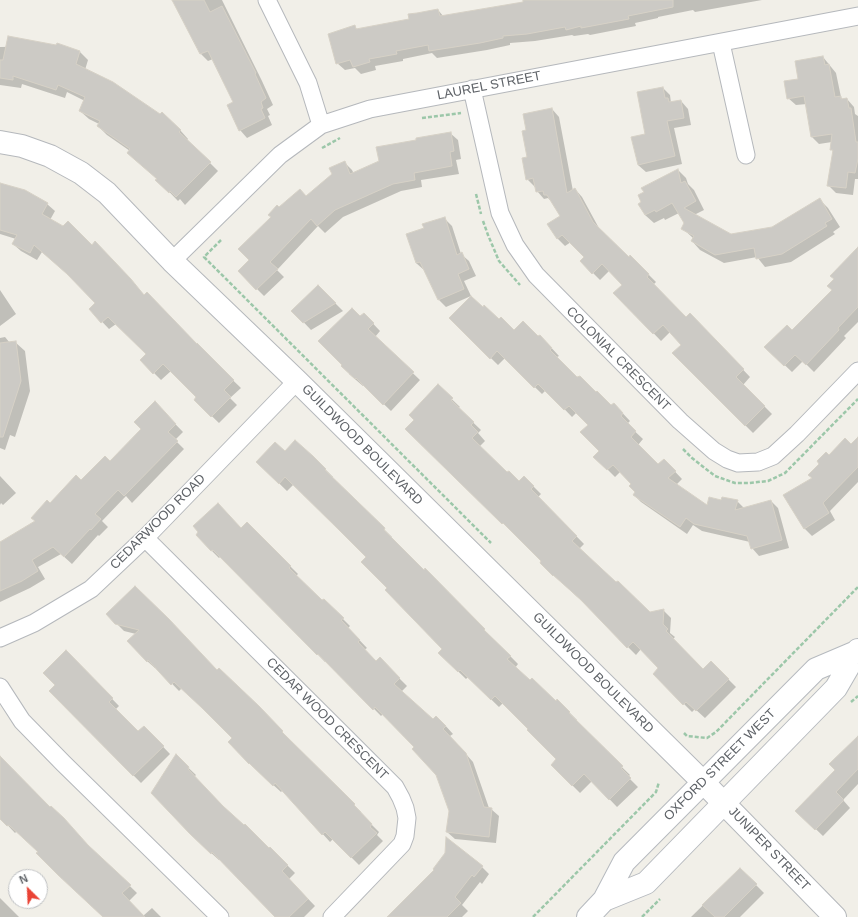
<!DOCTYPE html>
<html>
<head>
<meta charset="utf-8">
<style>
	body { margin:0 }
	#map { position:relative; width:858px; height:917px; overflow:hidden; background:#f1efe8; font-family:Arial,sans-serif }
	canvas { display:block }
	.north { position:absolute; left:8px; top:869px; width:40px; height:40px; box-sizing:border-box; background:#fff; border:1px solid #bfc1c3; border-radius:50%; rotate:336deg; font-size:11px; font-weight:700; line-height:16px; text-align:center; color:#5f6368 }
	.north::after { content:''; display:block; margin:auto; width:14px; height:18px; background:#ea4335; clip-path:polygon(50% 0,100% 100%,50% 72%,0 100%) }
</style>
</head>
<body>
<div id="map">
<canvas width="858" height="917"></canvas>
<div class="north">N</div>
</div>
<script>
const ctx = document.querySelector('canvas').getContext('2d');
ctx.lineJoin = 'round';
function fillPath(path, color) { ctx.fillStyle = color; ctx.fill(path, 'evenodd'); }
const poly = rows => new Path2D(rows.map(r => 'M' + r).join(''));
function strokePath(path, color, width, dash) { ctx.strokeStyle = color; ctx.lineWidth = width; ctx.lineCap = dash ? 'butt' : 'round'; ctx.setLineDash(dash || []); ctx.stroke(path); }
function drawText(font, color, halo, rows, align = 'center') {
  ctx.font = font + ' Arial,sans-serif'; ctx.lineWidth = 3; ctx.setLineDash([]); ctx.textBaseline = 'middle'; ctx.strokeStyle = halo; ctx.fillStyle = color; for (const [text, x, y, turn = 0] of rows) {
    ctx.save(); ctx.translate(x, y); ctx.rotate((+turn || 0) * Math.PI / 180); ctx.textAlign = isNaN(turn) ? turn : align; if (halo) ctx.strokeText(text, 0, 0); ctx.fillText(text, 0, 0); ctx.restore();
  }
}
const shadow = poly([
	[173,0,222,0,262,81,273,105,267,109,270,115,268,116,272,125,247,138,240,130,234,103,213,59,208,61,201,54],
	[524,0,762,0,695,12,693,10,658,17,658,18,635,23,636,26,590,35,588,34,574,36,572,35,535,41,510,43,510,45,487,50,437,58,432,53,403,59,403,61,375,66,376,70,361,74,355,68,345,70,337,63,355,27,358,30,410,20,438,10,444,17,524,2],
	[58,44,80,52,88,60,85,70,180,130,188,139,187,140,218,171,185,205,180,199,178,201,130,151,107,135,98,126,99,124,89,119,80,111,85,101,67,92,65,98,22,84,21,88,0,85,0,47,57,46],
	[823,57,836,73,841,97,843,100,847,99,854,107,855,114,858,116,858,179,855,179,853,195,836,193,828,185,834,152,831,149,832,142,819,144,812,137,807,104,796,105,788,98,799,79],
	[663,88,670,95,671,103,681,101,688,109,691,125,674,128,682,164,646,172,638,165],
	[552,109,559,117,573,191,575,189,582,197,600,230,629,258,630,256,656,282,653,285,686,318,697,321,750,377,743,385,772,414,753,433,673,353,682,345,670,332,661,341,615,293,623,285,610,270,600,280,581,261,585,257,571,242,565,246,557,238,562,216,552,202,548,198,544,199,537,191,536,186,535,187,527,179,529,158,527,131],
	[450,133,458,140,461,159,456,160,459,174,421,180,422,187,401,191,343,217,325,233,318,226,277,270,284,277,264,296,239,271,250,260,279,208,307,197,333,174,344,162,352,170,354,174,380,162,417,141],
	[678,170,686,178,688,184,694,190,704,210,694,215,731,235,773,228,820,200,828,208,840,227,833,232,835,234,791,262,765,267,757,257,724,263,700,250,692,241,693,238,682,228,685,223,679,213,665,220,664,218,654,223,645,215],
	[0,184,47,204,55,211,50,220,92,246,95,243,145,296,241,388,230,398,237,405,219,423,195,400,197,397,171,371,161,380,141,360,147,354,116,324,109,329,90,309,97,303,75,280,42,252,37,260,21,251,13,244,16,239,0,234],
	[445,219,452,226,461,254,469,261,476,276,464,281,471,296,446,307,439,300,425,270,424,270,416,263,425,229],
	[858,252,858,322,844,336,846,338,814,372,803,361,792,372,773,354,792,332,833,290],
	[318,286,343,311,311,330,293,311],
	[0,290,16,314,0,326],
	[364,314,380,331,375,337,420,380,391,411,364,385,363,386,349,374,360,317],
	[450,318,499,321,515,332,538,337,547,343,559,356,557,357,577,378,611,407,614,404,630,421,627,424,643,439,638,445,658,465,664,460,682,479,676,485,708,506,722,501,737,501,744,508,771,501,778,508,789,548,759,556,752,548,750,542,702,531,693,525,687,534,641,502,634,495,637,492,633,484,621,471,615,477,595,457,600,451,589,425,577,412,572,417,546,390,542,394,505,358,498,365],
	[5,337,10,343,15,342,25,351,30,391,15,437,10,435,5,450,0,448,0,338],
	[438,386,460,407,458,408,481,430,478,433,485,441,479,447,507,474,519,482,524,477,541,494,538,497,584,544,579,549,650,613,663,610,671,618,670,633,675,637,673,639,704,670,711,662,736,687,705,718,695,709,692,712,654,674,660,668,641,649,636,655,588,607,541,563,543,562,415,420],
	[155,403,183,432,175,440,184,449,132,503,126,496,102,521,108,527,99,536,98,535,72,564,61,554,38,567,45,579,30,588,0,602,0,546,36,522,50,504,110,462,142,429],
	[858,439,858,482,830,511,835,520,812,536,804,528,813,478,829,456,851,445],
	[285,452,312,456,333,477,332,478,392,537,390,538,424,571,425,570,518,664,515,668,556,702,557,700,577,720,576,722,630,775,628,777,638,787,617,807,592,781,580,793,552,765,558,759,529,729,503,703,499,707,468,677,466,679,439,653,443,649,389,588,367,557,294,484,287,491,257,462],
	[0,476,16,493,3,505,1,503,0,505],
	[247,523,298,574,296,576,322,602,324,600,350,626,348,628,367,648,364,650,376,662,380,659,407,686,401,692,433,721,444,724,453,734,450,736,473,762,489,808,491,809,499,816,496,843,455,839,447,832,450,811,437,774,415,747,383,714,381,716,326,660,325,662,221,556,219,558,212,551],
	[135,587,217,671,266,715,289,739,288,740,361,812,360,813,379,832,377,835,383,841,359,865,333,839,330,842,283,790,281,792,249,763,233,738,182,688,179,691,156,667,155,668,147,661,136,634,124,631,107,614],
	[66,651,119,706,115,710,138,733,144,727,170,754,141,783,50,691,57,685],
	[858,738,858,784,843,800,850,808,823,836,797,811,836,770],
	[176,756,196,775,194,777,226,809,269,849,270,848,295,873,289,879,315,906,304,917,276,917,220,859,219,860,199,842],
	[0,760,137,893,129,901,143,916,152,908,161,917,103,917,39,852,17,831,15,833,0,817],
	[482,867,489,874,482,884,480,882,462,905,468,911,462,917,388,917],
	[740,869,764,893,740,917,691,917],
	[0,898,19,917,0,917]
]);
const building = poly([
	[172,0,204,0,210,12,222,6,256,73,255,74,266,98,261,102,263,108,261,109,265,118,239,131,227,105,233,102,208,51,200,54,172,0],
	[523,0,673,0,673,7,628,16,629,19,581,28,581,26,566,30,565,27,527,34,503,36,503,38,480,43,429,51,428,45,396,51,397,54,369,59,370,62,353,67,350,60,336,64,328,34,355,25,356,29,409,19,408,14,417,13,438,9,440,16,523,2,523,0],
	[8,36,56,45,57,43,80,51,76,64,113,82,160,114,162,112,181,130,179,132,211,162,176,197,170,191,169,193,155,180,157,179,127,153,130,149,97,126,100,121,79,111,85,97,58,85,56,90,13,76,13,80,0,78,0,60,3,60,8,36],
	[823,56,825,65,829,64,835,97,841,96,841,99,847,98,849,108,851,108,856,142,858,142,858,159,855,173,848,172,846,188,827,186,833,150,830,150,832,134,811,137,804,96,787,99,784,81,798,79,795,61,823,56],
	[663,87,665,98,668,98,669,102,681,100,684,118,667,121,675,156,638,165,631,137,645,134,637,92,663,87],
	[552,108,567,193,575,188,593,222,629,257,630,255,649,274,647,277,686,317,690,313,744,369,736,377,765,406,745,426,672,353,681,345,663,325,653,334,613,293,622,285,602,264,592,274,580,261,584,257,562,235,557,239,547,224,560,216,547,195,544,195,543,191,536,192,533,178,526,180,522,158,527,157,522,131,526,130,523,114,552,108],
	[451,132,454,151,450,152,452,166,414,173,415,180,393,184,335,210,317,226,311,219,270,262,278,269,256,290,238,271,249,260,238,249,271,217,268,215,277,205,279,207,300,189,306,196,332,174,329,168,345,161,350,174,379,161,376,147,416,140,416,138,451,132],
	[678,169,681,183,685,181,696,201,684,208,731,234,772,227,820,198,832,219,825,223,827,226,782,254,756,259,754,248,715,255,691,241,694,236,681,229,684,223,672,203,656,212,655,210,645,215,638,204,641,202,638,195,644,192,641,188,678,169],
	[0,183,25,190,48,203,42,214,63,226,68,221,92,245,95,241,131,279,144,295,147,292,197,344,197,343,234,380,224,390,231,397,211,417,194,400,196,397,163,364,153,374,140,360,146,354,108,317,101,323,89,309,95,303,67,274,34,245,30,253,12,244,17,235,0,230,0,183],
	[445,217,457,255,462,252,469,269,458,274,464,289,438,300,420,262,416,263,406,234,424,228,422,224,445,217],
	[858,247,858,307,838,328,839,330,806,365,795,355,784,366,764,347,787,325,792,330,832,290,827,286,834,279,830,276,858,247],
	[318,285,336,303,303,323,291,311,318,285],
	[471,296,483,307,484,305,499,319,501,317,514,330,523,321,538,336,540,335,552,348,550,350,577,377,580,376,596,392,597,391,611,405,614,403,623,413,621,416,636,431,631,437,658,464,664,459,676,471,668,478,707,505,709,497,721,500,722,497,738,500,735,510,771,500,782,540,751,549,747,536,694,524,686,518,680,527,633,495,635,492,629,486,631,484,613,465,607,470,593,457,599,451,580,432,588,425,569,406,564,410,538,384,534,388,497,351,490,359,449,318,471,296],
	[352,308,360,316,364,313,374,323,368,329,414,372,383,405,356,378,355,379,341,366,342,365,318,341,352,308],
	[16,341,21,381,3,437,0,437,0,343,16,341],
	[438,384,453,398,451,400,474,422,471,425,478,432,472,438,507,472,509,471,519,481,524,476,534,486,531,489,577,536,572,541,616,582,618,581,650,612,664,609,663,624,668,629,666,631,703,669,711,661,729,679,696,711,686,702,683,705,653,674,658,668,637,646,633,642,627,648,580,599,553,575,553,576,540,563,541,561,503,523,502,524,405,429,414,420,409,415,438,384],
	[155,401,176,424,168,432,178,441,124,496,118,490,95,514,101,519,91,530,90,529,64,557,53,547,32,560,38,571,22,581,0,591,0,542,35,521,31,518,47,500,50,503,76,475,81,480,105,456,110,461,141,429,134,422,155,401],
	[858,437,858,467,823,503,829,513,804,529,783,495,812,478,808,475,819,464,817,461,826,452,829,455,845,438,851,444,858,437],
	[295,440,313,456,326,469,325,470,385,528,384,530,424,570,425,568,485,629,484,630,511,656,507,659,530,680,532,678,556,701,557,699,570,712,569,713,623,766,621,768,631,778,609,800,584,774,572,786,551,765,556,759,527,730,528,729,495,696,491,700,460,670,458,672,438,653,442,649,385,590,387,588,361,562,366,557,339,530,285,477,279,484,256,462,275,442,285,451,295,440],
	[218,503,241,528,247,522,291,566,289,568,322,600,324,599,344,618,341,620,360,640,358,642,376,661,380,657,400,678,394,684,433,719,436,716,446,726,443,729,466,753,484,807,492,808,489,837,446,832,449,811,436,775,412,749,414,747,375,707,373,710,318,654,317,655,213,550,211,551,196,535,198,532,193,526,218,503],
	[135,586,169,619,217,670,219,668,259,706,283,731,282,732,346,795,355,804,354,805,372,824,370,827,377,833,351,858,325,832,322,835,275,783,273,786,249,763,249,764,228,742,232,738,202,708,174,682,171,685,148,660,147,662,127,641,139,630,115,624,106,614,135,586],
	[66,650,113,698,109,702,138,731,144,726,164,746,133,776,49,691,55,685,43,673,66,650],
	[858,736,858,769,836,792,844,800,815,830,795,811,835,770,829,764,858,736],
	[176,754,189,767,188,769,223,806,244,825,245,824,269,848,270,847,288,865,282,871,308,899,289,917,275,917,212,852,211,854,190,834,151,793,176,754],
	[0,756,50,807,51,806,64,818,88,845,131,885,122,893,145,917,103,917,58,875,36,853,38,852,9,825,7,826,0,819,0,756],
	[446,837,483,866,474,877,472,875,455,897,461,903,447,917,387,917,434,870,433,869,445,853,446,837],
	[740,868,757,884,724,917,715,917,702,905,740,868]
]);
const path = poly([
	[422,118,461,113],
	[322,148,340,138],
	[476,194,481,214],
	[483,221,488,235,499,261,520,285],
	[221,240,204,257,491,543],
	[683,449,692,458,715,476,735,483,749,483,768,481,785,473,858,399],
	[851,702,858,696],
	[684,733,687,736,707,738,716,732,858,587],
	[533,917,656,792,659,782],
	[642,917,660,899]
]);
const minor = poly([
	[267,0,308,83,321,125],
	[721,43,746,155],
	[472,89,500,213,515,245,536,275,680,421,714,451,727,459,738,463,758,462,773,456,797,434,858,371],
	[172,261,280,155,321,125,370,109,858,16],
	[145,538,349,741,395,787,401,798,405,808,407,818,405,836,402,844,332,917],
	[0,638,34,623,91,589,145,538,297,381],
	[0,687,22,721,63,763,220,917]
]);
const tertiary = poly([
	[0,142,22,146,50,156,81,173,107,193,172,261,297,381,703,782,835,917]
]);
const secondary = poly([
	[604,900,646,883,836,688,858,650],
	[588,917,604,900,624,862,816,669,856,652]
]);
const streetNames = [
	["LAUREL STREET",489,86,-11],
	["COLONIAL CRESCENT",618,359,45],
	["GUILDWOOD BOULEVARD",362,445,45],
	["CEDARWOOD ROAD",158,522,-45],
	["GUILDWOOD BOULEVARD",593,673,45],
	["CEDAR WOOD CRESCENT",327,719,45],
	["OXFORD STREET WEST",720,765,-45],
	["JUNIPER STREET",769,849,46]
];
fillPath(shadow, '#0003');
fillPath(building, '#cccac5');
strokePath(building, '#d6d1c6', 1);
strokePath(minor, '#b5b8bc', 19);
strokePath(tertiary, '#b5b8bc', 24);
strokePath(secondary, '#b6babf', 24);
strokePath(path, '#9cc7a9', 2.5, [4, 2]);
strokePath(minor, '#fff', 17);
strokePath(tertiary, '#fff', 22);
strokePath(secondary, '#fff', 22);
drawText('13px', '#5f6368', '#fff', streetNames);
</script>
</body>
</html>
